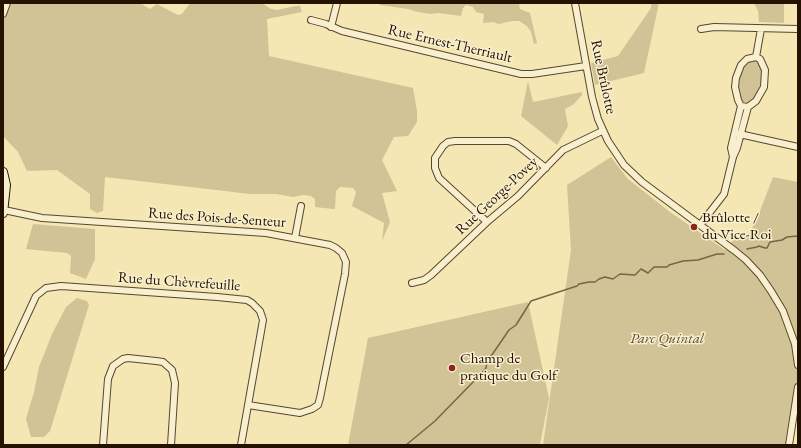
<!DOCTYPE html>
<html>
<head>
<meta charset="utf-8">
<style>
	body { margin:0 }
	#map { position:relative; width:801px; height:448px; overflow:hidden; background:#f5e7b3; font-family:"EB Garamond",serif }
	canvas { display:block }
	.frame { position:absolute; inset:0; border:4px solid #241100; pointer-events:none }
</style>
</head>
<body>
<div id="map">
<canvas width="801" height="448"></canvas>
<div class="frame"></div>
</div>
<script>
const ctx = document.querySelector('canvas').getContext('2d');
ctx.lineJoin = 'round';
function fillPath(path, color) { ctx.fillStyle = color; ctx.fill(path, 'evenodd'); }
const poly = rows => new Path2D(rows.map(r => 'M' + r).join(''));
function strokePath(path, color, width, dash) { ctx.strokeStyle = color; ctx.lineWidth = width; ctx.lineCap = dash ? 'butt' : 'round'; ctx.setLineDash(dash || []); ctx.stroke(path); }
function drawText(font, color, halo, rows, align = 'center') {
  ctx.font = font + ' "EB Garamond",serif'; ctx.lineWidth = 3; ctx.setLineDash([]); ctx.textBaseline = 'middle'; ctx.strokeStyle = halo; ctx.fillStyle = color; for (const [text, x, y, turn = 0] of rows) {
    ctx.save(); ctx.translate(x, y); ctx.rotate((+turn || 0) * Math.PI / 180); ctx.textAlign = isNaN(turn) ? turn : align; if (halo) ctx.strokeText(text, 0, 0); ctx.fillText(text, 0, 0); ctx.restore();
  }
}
const green = poly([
	[3,3,140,3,150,9,157,4,178,15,182,14,190,3,262,3,271,9,277,10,296,6,300,6,302,12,267,19,269,56,413,88,417,111,417,122,408,136,394,137,382,160,397,191,382,193,390,222,382,241,384,223,352,206,356,192,353,188,340,187,336,191,335,209,333,209,315,207,315,199,311,196,303,195,293,197,276,194,250,194,105,177,103,211,97,213,90,209,90,194,57,170,27,171,18,152,3,136],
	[380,3,519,3,520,9,530,13,537,43,534,44,531,32,527,26,519,21,512,21,499,24,493,22,483,23,484,14,476,12,473,7,466,5,463,8,461,16,438,13,430,14,418,12,408,9,380,5],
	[651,3,659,3,644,73,595,85,591,63,618,56,651,8],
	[754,3,784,3,784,23,759,22,758,11],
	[753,59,759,61,763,70,762,87,752,101,749,103,741,101,737,90,737,83,742,68,746,63],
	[528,81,533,102,582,92,582,95,574,104,565,109,568,126,557,145,521,116],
	[611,157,628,179,670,212,725,250,734,239,748,237,760,211,773,177,798,182,798,412,792,410,786,445,543,445,571,250,567,185],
	[33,224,95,229,95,259,86,279,70,273,71,256,67,253,26,249],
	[77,298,87,301,89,305,50,431,44,437,31,437,26,419,34,392,39,367,52,334,66,307],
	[528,302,549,398,540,445,348,445,368,338]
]);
const stream = poly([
	[747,249,757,247,759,246,765,248,767,248,770,242,782,240,787,237,798,236],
	[478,377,486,368,487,362,509,330,516,325,531,301,577,286,579,284,589,282,595,282,599,279,605,277,613,279,620,274,635,275,641,269,648,273,654,267,667,267,669,265,683,261,698,260,717,254,724,254],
	[406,445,435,421,475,380]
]);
const street = poly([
	[575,3,592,97,598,119,608,141,624,165,642,182,735,251,746,260,760,275,771,291,783,311,795,344,798,365],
	[3,14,7,3],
	[311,20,326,24,342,31,521,74,532,74,586,66],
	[331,27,337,3],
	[701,29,714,27,798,29],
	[756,57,761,29],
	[735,133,798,147],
	[733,157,731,148,741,106],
	[4,210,42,218,266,233,330,245,336,248,342,253,346,262,345,274,320,398,318,405,312,409,300,413,248,405],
	[487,222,439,178,435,168,435,158,443,146,448,142,455,141,509,141,516,144,546,168],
	[700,225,724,194,733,157,737,148,748,107,756,101,764,87,765,70,760,59,756,57,747,59,741,65,736,78,735,87,738,100,741,106,748,107],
	[295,238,301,206],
	[412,283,424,280,431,275,487,222,518,196,563,150,602,131],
	[3,367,36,296,46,288,61,286,217,297,247,300,252,303,260,311,263,320,241,445],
	[103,445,108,379,113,366,123,359,128,358,156,361,163,362,172,370,175,383,171,445],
	[789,445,798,387]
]);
const secondary = poly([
	[3,172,6,185,3,213]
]);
const markers = [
	[694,227,4,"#8f2418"],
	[452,368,4,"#8f2418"]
];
const streetNames = [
	["Rue Ernest-Therriault",450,44,13],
	["Rue Brûlotte",603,77,78],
	["Rue George-Povey",497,196,-43],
	["Rue des Pois-de-Senteur",217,218,4],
	["Rue du Chèvrefeuille",179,282,4]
];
const poiNames = [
	["Brûlotte /",702,218],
	["du Vice-Roi",702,235],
	["Champ de",460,359],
	["pratique du Golf",460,376]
];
const parkNames = [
	["Parc Quintal",667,339]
];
fillPath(green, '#d1c395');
strokePath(stream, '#776647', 1.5);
strokePath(street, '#58462d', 8);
strokePath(secondary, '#241100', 10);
strokePath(street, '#f8efce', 6);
strokePath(secondary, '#f8efce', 8);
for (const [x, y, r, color] of markers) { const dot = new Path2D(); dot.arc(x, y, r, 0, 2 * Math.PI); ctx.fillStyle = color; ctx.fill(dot); strokePath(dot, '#f8efce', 1.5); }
drawText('15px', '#241100', '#f8efce', streetNames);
drawText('15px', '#241100', '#f8efce', poiNames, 'left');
drawText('italic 15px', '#614f34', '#f8efce', parkNames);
</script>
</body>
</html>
